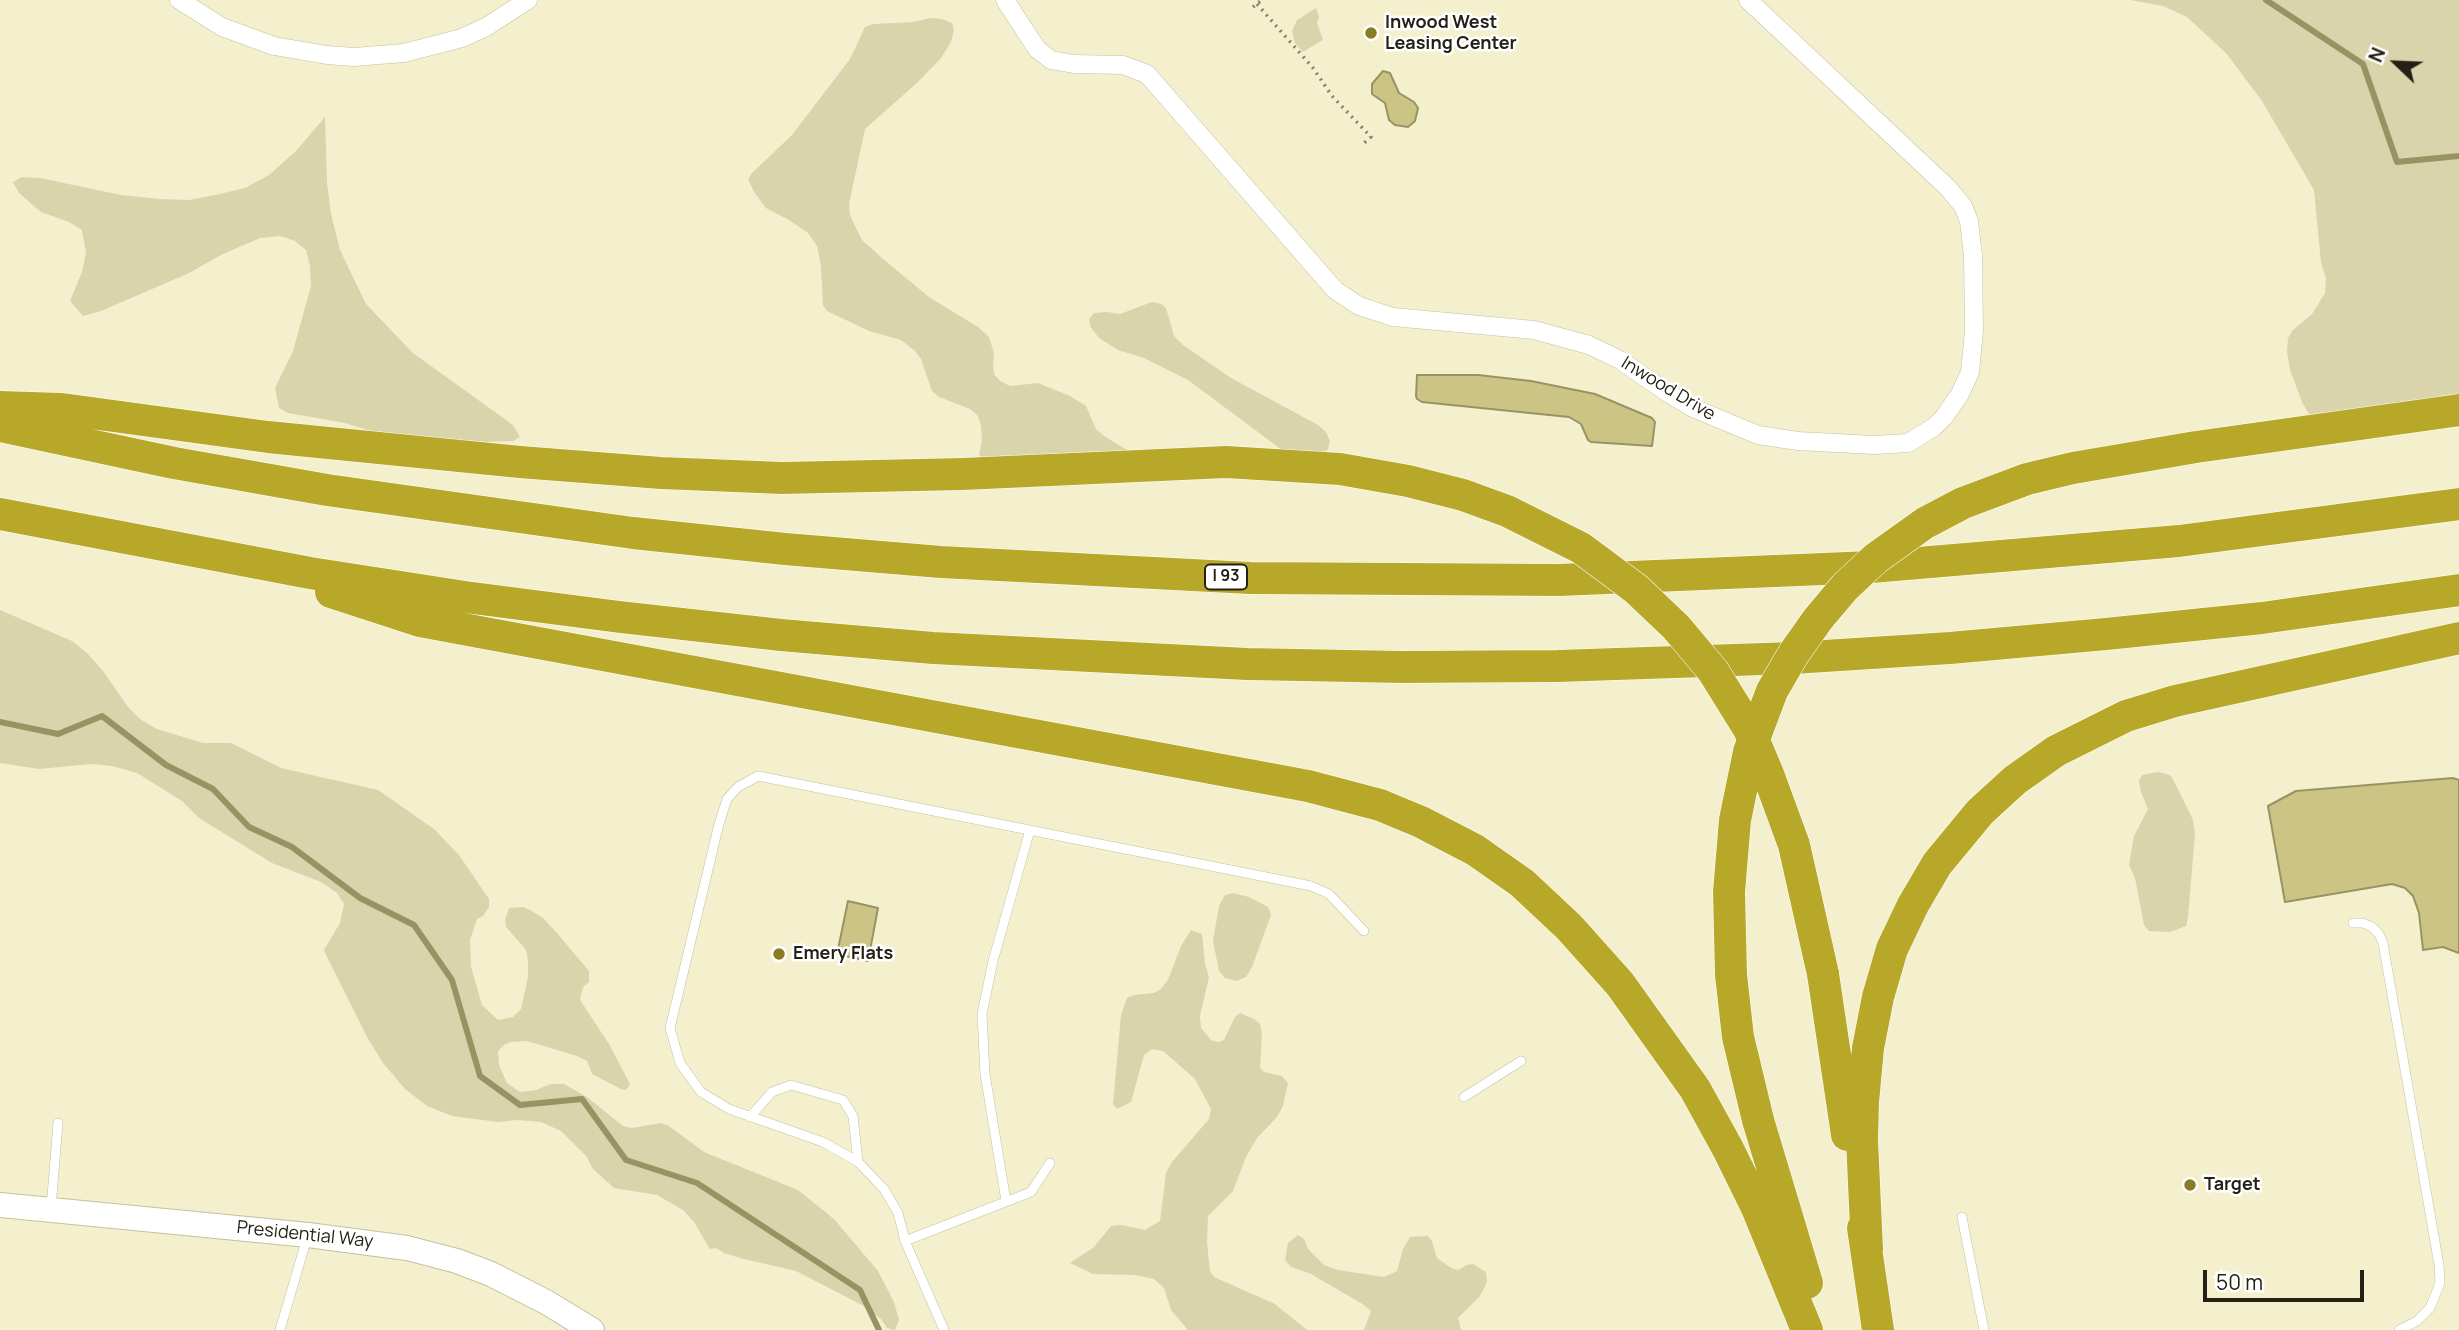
<!DOCTYPE html>
<html>
<head>
<meta charset="utf-8">
<style>
	body { margin:0 }
	#map { position:relative; width:2459px; height:1330px; overflow:hidden; background:#f4f0ce; font-family:Manrope,sans-serif }
	canvas { display:block }
	.north { position:absolute; left:2361px; top:28px; width:70px; height:70px; -webkit-text-stroke:5px #fff; paint-order:stroke; rotate:293deg; font-size:19px; font-weight:700; line-height:28px; text-align:center; color:#232115 }
	.north::after { content:''; display:block; margin:auto; width:24px; height:32px; background:#232115; clip-path:polygon(50% 0,100% 100%,50% 72%,0 100%) }
	.scale { position:absolute; left:2203px; top:1270px; width:161px; height:32px; box-sizing:border-box; border:4px solid #232115; border-top:0; padding-left:9px; font-size:21px; line-height:24px; white-space:nowrap; color:#232115; -webkit-text-stroke:5px #fff; paint-order:stroke }
</style>
</head>
<body>
<div id="map">
<canvas width="2459" height="1330"></canvas>
<div class="north">N</div>
<div class="scale">50 m</div>
</div>
<script>
const ctx = document.querySelector('canvas').getContext('2d');
ctx.lineJoin = 'round';
function fillPath(path, color) { ctx.fillStyle = color; ctx.fill(path, 'evenodd'); }
const poly = rows => new Path2D(rows.map(r => 'M' + r).join(''));
function strokePath(path, color, width, dash) { ctx.strokeStyle = color; ctx.lineWidth = width; ctx.lineCap = dash ? 'butt' : 'round'; ctx.setLineDash(dash || []); ctx.stroke(path); }
function drawText(font, color, halo, rows, align = 'center') {
  ctx.font = font + ' Manrope,sans-serif'; ctx.lineWidth = 5; ctx.setLineDash([]); ctx.textBaseline = 'middle'; ctx.strokeStyle = halo; ctx.fillStyle = color; for (const [text, x, y, turn = 0] of rows) {
    ctx.save(); ctx.translate(x, y); ctx.rotate((+turn || 0) * Math.PI / 180); ctx.textAlign = isNaN(turn) ? turn : align; if (halo) ctx.strokeText(text, 0, 0); ctx.fillText(text, 0, 0); ctx.restore();
  }
}
const green = poly([
	[2130,0,2459,0,2459,414,2351,442,2335,439,2313,421,2302,402,2290,370,2287,352,2288,338,2292,331,2312,314,2325,293,2326,278,2321,263,2314,190,2262,101,2226,53,2187,17,2163,6],
	[1316,8,1319,17,1317,23,1323,40,1303,52,1295,43,1292,31,1297,20],
	[930,18,942,19,952,23,954,30,951,42,941,58,918,82,865,129,849,204,850,215,855,226,862,240,882,258,929,297,978,327,989,337,994,353,993,366,994,374,1000,381,1010,386,1038,383,1070,396,1086,406,1096,429,1104,436,1135,455,985,465,979,454,982,441,981,426,978,416,970,409,939,397,932,391,921,359,915,351,901,340,869,331,827,311,823,305,821,266,817,246,808,233,789,220,766,208,754,192,748,179,752,173,792,135,850,59,865,27,873,24,914,22],
	[325,117,327,183,331,214,340,250,366,304,413,353,513,425,520,437,513,441,486,442,380,434,345,423,288,413,279,408,275,388,293,351,311,286,310,266,306,250,295,241,280,236,260,238,223,254,187,274,101,311,83,316,70,301,82,272,86,253,82,230,69,222,41,212,19,193,13,182,22,177,40,178,121,195,160,199,189,200,220,194,245,188,269,175,296,151],
	[1152,302,1161,304,1166,308,1174,336,1183,345,1231,378,1318,425,1326,432,1330,441,1328,449,1323,454,1286,453,1188,380,1144,358,1118,350,1099,338,1090,326,1089,319,1094,313,1107,312,1120,314],
	[0,610,72,641,87,653,103,671,128,707,140,719,157,729,203,743,231,743,281,768,378,790,434,829,459,855,489,899,489,907,483,916,477,919,470,940,471,967,482,1005,498,1020,513,1017,521,1009,528,977,528,961,526,950,506,927,505,920,509,908,523,907,530,910,543,918,557,933,589,971,589,982,583,987,580,1000,609,1044,630,1084,626,1090,621,1089,592,1074,587,1061,577,1056,527,1041,511,1042,504,1045,498,1051,499,1065,507,1083,520,1092,536,1090,551,1084,564,1084,587,1097,623,1126,632,1128,661,1123,669,1126,704,1152,798,1190,834,1219,878,1271,894,1302,899,1320,895,1330,887,1328,881,1319,862,1305,796,1271,740,1258,724,1253,716,1248,710,1249,694,1222,683,1210,657,1195,614,1188,593,1169,586,1156,561,1131,541,1122,517,1120,498,1122,452,1116,427,1106,405,1089,383,1063,367,1037,327,957,324,950,340,923,344,904,337,893,321,882,272,863,199,818,182,801,137,773,112,766,92,764,39,769,0,763],
	[2158,772,2170,775,2173,779,2193,820,2195,834,2188,917,2186,926,2170,932,2149,931,2144,925,2135,878,2129,865,2134,836,2148,809,2141,792,2139,781,2142,775],
	[1233,893,1249,897,1268,907,1271,915,1252,967,1246,977,1236,981,1225,978,1219,971,1213,941,1219,906,1225,895],
	[1191,930,1202,934,1205,964,1209,977,1200,1016,1201,1028,1211,1040,1218,1042,1224,1040,1235,1017,1240,1013,1254,1019,1260,1024,1262,1034,1260,1068,1264,1072,1282,1076,1288,1083,1283,1106,1277,1117,1257,1138,1246,1157,1233,1191,1208,1216,1207,1242,1210,1271,1214,1277,1275,1304,1307,1330,1188,1330,1171,1310,1164,1288,1154,1279,1135,1275,1093,1274,1070,1263,1094,1247,1111,1226,1121,1225,1145,1230,1160,1221,1166,1173,1172,1162,1209,1119,1211,1109,1195,1079,1163,1051,1152,1049,1144,1055,1131,1102,1117,1109,1113,1104,1121,1015,1127,998,1134,995,1154,993,1161,989,1168,980,1181,946],
	[1298,1235,1304,1239,1308,1249,1324,1265,1338,1270,1384,1277,1397,1271,1403,1249,1410,1237,1428,1236,1432,1241,1437,1258,1451,1268,1458,1270,1467,1265,1473,1264,1486,1272,1487,1282,1480,1296,1458,1318,1461,1330,1364,1330,1371,1311,1364,1305,1311,1274,1291,1267,1285,1260,1288,1243]
]);
const water = poly([
	[1383,71,1390,73,1399,93,1414,102,1418,108,1415,121,1408,127,1395,125,1389,120,1385,103,1372,94,1372,84,1383,71],
	[1417,375,1478,375,1531,381,1595,394,1652,418,1655,422,1652,446,1591,442,1588,440,1581,424,1569,417,1422,402,1417,399,1416,396,1417,375],
	[2453,778,2459,780,2459,953,2443,947,2423,950,2419,913,2413,896,2405,888,2392,884,2285,902,2268,806,2296,791,2453,778],
	[848,901,878,908,868,961,837,954,848,901]
]);
const stream = poly([
	[2266,0,2363,64,2397,162,2459,156],
	[0,722,58,734,102,716,166,765,213,789,249,827,292,847,360,898,414,925,452,980,480,1076,520,1105,582,1099,626,1160,697,1183,860,1290,879,1330]
]);
const path = poly([
	[1257,4,1313,68,1332,96,1371,137,1364,143],
	[1253,7,1262,0]
]);
const lane = poly([
	[2353,923,2363,923,2372,927,2379,934,2383,943,2439,1265,2440,1283,2430,1308,2417,1321,2399,1330],
	[1464,1097,1521,1061],
	[750,1117,772,1092,791,1085,843,1100,853,1116,858,1162],
	[1006,1201,985,1074,982,1014,993,961,1030,830],
	[51,1208,58,1123],
	[1962,1217,1984,1330],
	[905,1241,1031,1192,1050,1163],
	[280,1330,307,1238],
	[944,1330,905,1241,898,1213,884,1189,858,1162,823,1142,729,1109,701,1092,680,1063,670,1028,719,824,727,799,738,787,758,776,1311,886,1329,894,1364,931]
]);
const street = poly([
	[179,0,222,27,274,46,327,55,354,57,404,53,462,38,486,27,528,0],
	[1005,0,1037,49,1051,60,1074,64,1123,65,1147,74,1335,290,1359,306,1393,317,1534,330,1589,345,1620,360,1668,393,1693,408,1758,435,1798,441,1874,445,1908,443,1934,427,1944,417,1960,394,1970,372,1974,331,1973,256,1969,221,1963,206,1948,188,1748,0]
]);
const secondary = poly([
	[0,1205,308,1235,407,1248,457,1261,491,1274,546,1302,592,1330]
]);
const highway = poly([
	[0,407,62,409,268,437,520,462,661,473,782,478,963,474],
	[0,426,174,463,327,490,633,533,785,549,941,562,1250,578,1559,580,1871,567,2179,541,2459,504],
	[0,514,310,573,465,597,620,617,781,635,933,648,1247,664,1402,667,1558,666,1793,658,1950,648,2106,634,2262,618,2459,590],
	[331,592,420,621,1308,786,1380,805,1421,822,1475,850,1522,883,1569,927,1620,984,1695,1089,1728,1149,1757,1208,1807,1330],
	[1823,974,1847,1135],
	[1758,1120,1807,1283],
	[1863,1228,1878,1330],
	[1867,1249,1862,1140,1863,1102,1868,1048,1878,997,1892,949,1913,905,1937,864,1980,812,2015,780,2056,751,2126,716,2175,701,2459,638]
]);
const highwayBridge = poly([
	[963,474,1226,462,1340,469,1408,481,1463,495,1507,511,1581,548,1636,589,1676,627,1713,671,1749,729,1768,774,1794,845,1823,974],
	[1758,1120,1738,1037,1731,975,1729,892,1735,820,1749,752,1772,691,1794,653,1818,619,1845,587,1876,558,1925,523,1963,503,2027,479,2073,468,2196,447,2459,410]
]);
const markers = [
	[1371,33,7,"#897d24"],
	[779,954,7,"#897d24"],
	[2190,1185,7,"#897d24"]
];
const shields = [
	[1226,577,42]
];
const shieldNames = [
	["I 93",1226,577]
];
const poiNames = [
	["Inwood West",1385,23],
	["Leasing Center",1385,44],
	["Emery Flats",793,954],
	["Target",2204,1185]
];
const streetNames = [
	["Inwood Drive",1668,389,31],
	["Presidential Way",305,1235,6]
];
fillPath(green, '#d9d4ab');
fillPath(water, '#ccc485');
strokePath(water, '#999363', 2);
strokePath(stream, '#999363', 6);
strokePath(lane, '#c4c09f', 10);
strokePath(street, '#c4c09f', 19);
strokePath(secondary, '#c4c09f', 26);
strokePath(highway, '#fff', 33);
strokePath(path, '#85826c', 3.5, [2, 5]);
strokePath(lane, '#fff', 9);
strokePath(street, '#fff', 18);
strokePath(secondary, '#fff', 24);
strokePath(highway, '#b8a82a', 32);
strokePath(highwayBridge, '#fff', 33, []);
strokePath(highwayBridge, '#b8a82a', 32);
for (const [x, y, r, color] of markers) { const dot = new Path2D(); dot.arc(x, y, r, 0, 2 * Math.PI); ctx.fillStyle = color; ctx.fill(dot); strokePath(dot, '#fff', 2.5); }
for (const [x, y, w] of shields) { const box = new Path2D(); box.roundRect(x - w / 2, y - 12.5, w, 25, 5); ctx.fillStyle = '#fff'; ctx.fill(box); strokePath(box, '#232115', 2); }
drawText('bold 16px', '#232115', null, shieldNames);
drawText('bold 18px', '#232115', '#fff', poiNames, 'left');
drawText('18px', '#232115', '#fff', streetNames);
</script>
</body>
</html>
